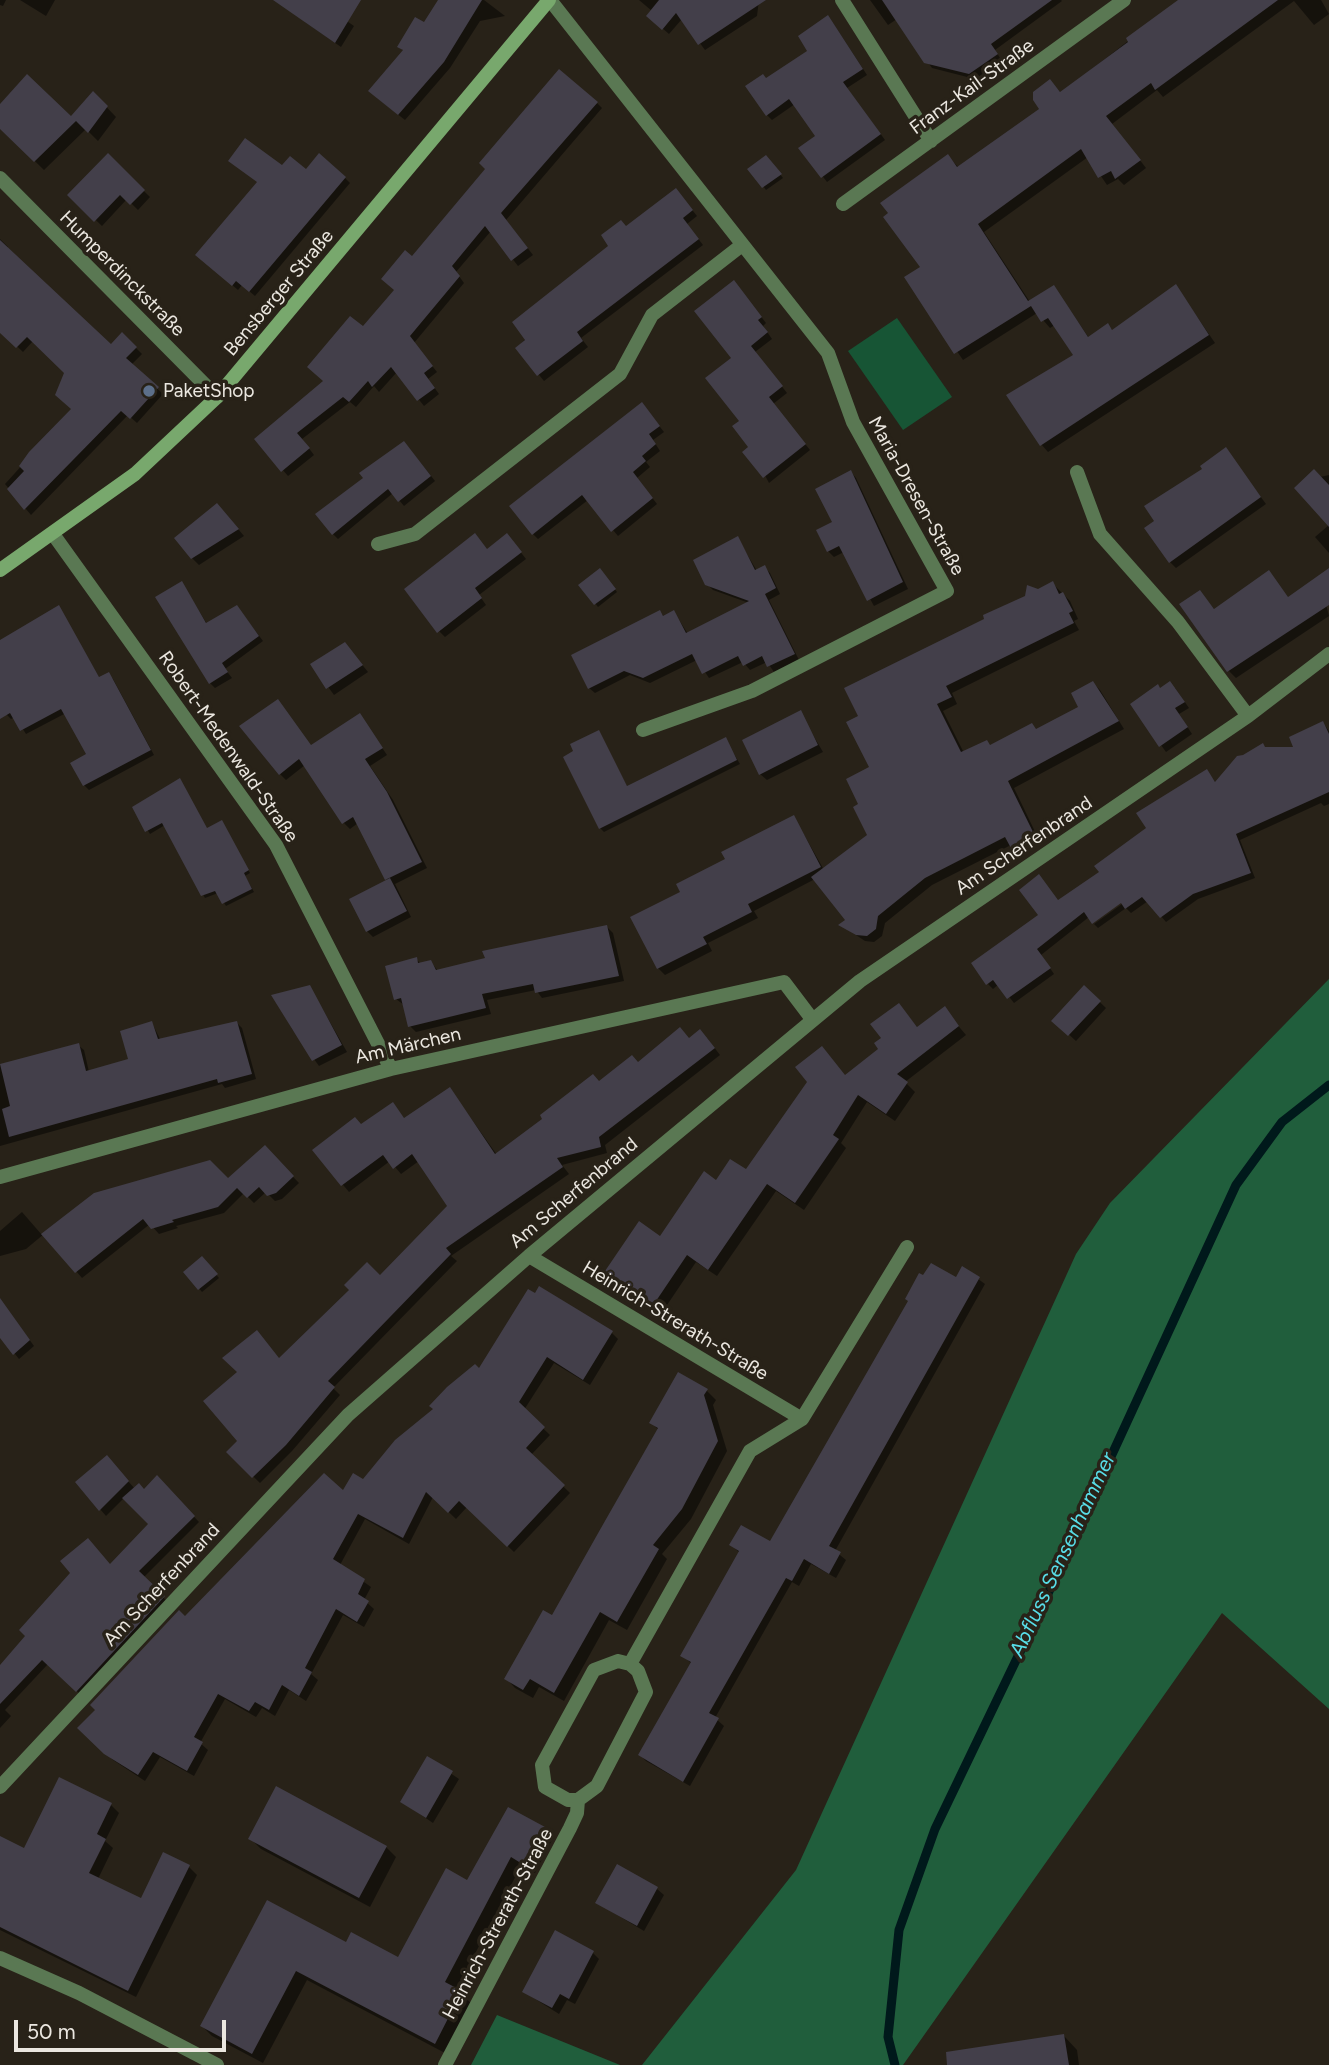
<!DOCTYPE html>
<html>
<head>
<meta charset="utf-8">
<style>
	body { margin:0 }
	#map { position:relative; width:1329px; height:2065px; overflow:hidden; background:#282218; font-family:Figtree,sans-serif }
	canvas { display:block }
	.scale { position:absolute; left:14px; top:2020px; width:212px; height:32px; box-sizing:border-box; border:4px solid #ebe7e0; border-top:0; padding-left:9px; font-size:21px; line-height:24px; white-space:nowrap; color:#ebe7e0; -webkit-text-stroke:5px #282218; paint-order:stroke }
</style>
</head>
<body>
<div id="map">
<canvas width="1329" height="2065"></canvas>
<div class="scale">50 m</div>
</div>
<script>
const ctx = document.querySelector('canvas').getContext('2d');
ctx.lineJoin = 'round';
function fillPath(path, color) { ctx.fillStyle = color; ctx.fill(path, 'evenodd'); }
const poly = rows => new Path2D(rows.map(r => 'M' + r).join(''));
function strokePath(path, color, width, dash) { ctx.strokeStyle = color; ctx.lineWidth = width; ctx.lineCap = dash ? 'butt' : 'round'; ctx.setLineDash(dash || []); ctx.stroke(path); }
function drawText(font, color, halo, rows, align = 'center') {
  ctx.font = font + ' Figtree,sans-serif'; ctx.lineWidth = 7; ctx.setLineDash([]); ctx.textBaseline = 'middle'; ctx.strokeStyle = halo; ctx.fillStyle = color; for (const [text, x, y, turn = 0] of rows) {
    ctx.save(); ctx.translate(x, y); ctx.rotate((+turn || 0) * Math.PI / 180); ctx.textAlign = isNaN(turn) ? turn : align; if (halo) ctx.strokeText(text, 0, 0); ctx.fillText(text, 0, 0); ctx.restore();
  }
}
const green = poly([
	[897,318,952,397,903,430,848,351]
]);
const forest = poly([
	[1329,979,1329,1709,1222,1613,903,2065,642,2065,796,1870,1076,1254,1110,1203],
	[497,2015,620,2065,471,2065]
]);
const shadow = poly([
	[0,0,6,0,3,6,0,5],
	[20,0,55,0,46,16],
	[305,0,316,0,354,26,341,47,305,22],
	[440,0,484,0,505,16,480,21,450,68,405,120,377,98,404,51,399,46,424,25],
	[639,0,759,0,757,16,705,50,682,19,669,34,654,21,652,11],
	[870,0,1061,0,1062,1,995,50,1002,61,975,79,932,68,897,19,888,25],
	[1181,0,1321,0,1329,14,1314,25,1294,1,1163,97,1157,90,1112,124,1146,168,1124,185,1118,179,1107,185,1088,157,984,232,1030,302,1054,287,1089,338,1108,326,1113,331,1176,286,1215,343,1048,452,1041,444,1076,356,1055,325,1050,328,1037,313,963,360,907,278,923,267,948,156,959,168,1041,109,1050,81,1061,93],
	[833,23,867,75,847,88,885,140,827,182,801,148,817,136,795,104,772,120,767,115,767,80,810,51],
	[94,94,116,117,98,141,86,129,44,170,0,127,0,106,71,118],
	[597,103,602,108,506,220,533,255,518,266,491,231,456,272,464,283,414,343,437,372,428,379,439,394,424,406,397,372,379,392,374,386,356,407,350,402,302,439,314,455,288,476,257,440,325,382,363,328,395,291,412,258],
	[108,156,150,197,138,210,127,199,102,226,70,195],
	[769,160,783,178,766,190,750,169],
	[282,167,345,178,350,183,255,296,242,285,238,290,203,260],
	[681,196,697,216,687,224,703,245,581,338,588,347,544,381,517,348,611,246],
	[0,239,8,247,7,249,111,346,122,334,142,354,131,365,163,394,137,423,128,415,31,515,5,484,73,409,66,373,33,341,23,352,0,330],
	[739,288,766,323,763,326,772,339,755,352,787,393,773,404,810,450,769,483,750,447,742,421,733,358],
	[642,404,664,432,653,440,660,451,646,462,650,467,637,478,657,504,618,536,588,500,538,539,533,534],
	[409,448,435,481,404,506,393,493,338,539,333,534],
	[1226,450,1266,504,1176,568,1170,562,1156,522],
	[851,472,856,478,908,589,874,606,844,552,834,557,828,551],
	[1329,475,1329,524,1320,477],
	[224,512,244,536,199,565,192,558],
	[1329,525,1329,553,1315,537],
	[738,539,757,571,764,567,770,573,780,594,769,600,799,660,774,672,767,662,750,670,743,662,709,678,697,660,650,683,630,675,595,693,589,688,660,612,664,617,674,612,688,634,749,603,713,590,707,584],
	[512,541,526,559,479,595,486,605,445,637,439,631,487,550],
	[1268,572,1289,599,1322,589,1329,616,1236,678,1229,671,1200,592,1215,610],
	[603,573,617,592,598,607,581,585],
	[182,583,207,624,241,612,263,641,225,669,232,678,215,688,210,683],
	[1053,584,1070,601,1078,619,1074,621,1079,630,952,693,957,704,943,711,964,753,1037,731,1081,707,1093,683,1100,690,1124,729,1014,788,1040,842,1020,856,1011,845,932,885,885,923,882,936,874,942,865,941,841,925,848,920,815,879,754,911,758,918,708,943,712,951,665,975,658,968,682,893,794,817,824,870,869,835,861,805,871,768,860,717,986,620],
	[59,607,100,679,108,674,113,679,154,755,89,790,84,785,88,755,66,713,26,734,15,717,11,719,7,715,0,703,0,661],
	[351,651,368,672,334,695,312,665],
	[1175,688,1189,708,1179,714,1192,734,1166,752,1132,705,1161,690],
	[800,713,823,752,767,780,760,774],
	[360,715,387,755,370,766,393,800,427,868,395,884,411,917,373,937,367,931,388,881,358,823,350,829,344,823,305,765,286,780,280,774,312,746],
	[1323,723,1329,731,1329,804,1324,806,1321,803,1240,840,1255,878,1198,899,1166,922,1148,901,1131,913,1126,908,1098,928,1094,924,1129,899,1089,917,1041,955,1054,974,1014,1003,999,984,993,989,988,984,1059,902,1101,872,1207,771,1216,783,1267,749,1296,748],
	[598,732,628,788,725,739,740,764,604,832,600,828],
	[134,808,207,829,224,825,250,873,245,876,254,892,226,906,218,893,205,898,165,825,150,834],
	[607,927,613,933,624,981,542,998,536,990,487,1000,491,1014,416,1032,410,1026,404,1005,396,999,416,959,421,964,431,962,438,971],
	[310,987,347,1052,319,1066,292,1029,274,996],
	[1084,987,1106,1008,1076,1041,1053,1020],
	[899,1005,918,1028,944,1009,966,1035,905,1082,915,1092,895,1121,867,1102,841,1143,846,1148,804,1210,776,1191,717,1276,696,1262,661,1314,605,1274,660,1238,716,1182,747,1172,846,1077,880,1049],
	[152,1023,161,1041,237,1023,242,1028,256,1079,225,1088,222,1084,0,1146,0,1065,78,1045,84,1050,89,1072,130,1060],
	[707,1038,720,1055,605,1145,607,1153,562,1165,569,1174,451,1256,457,1261,333,1388,340,1395,292,1451,260,1483,228,1452,239,1441,280,1360,380,1277,449,1206,419,1161,401,1174,390,1161,349,1192,314,1150,362,1126,393,1104,405,1120,450,1089,497,1155,600,1082,690,1040],
	[265,1148,299,1183,282,1199,275,1201,266,1192,254,1203,244,1193,224,1213,176,1226,178,1228,159,1234,150,1224,82,1278,44,1234,26,1249,0,1256,0,1231,22,1212,42,1235,95,1194,209,1162,228,1181],
	[202,1258,219,1278,202,1292,185,1272],
	[963,1268,985,1284,835,1551,846,1560,836,1578,811,1564,799,1586,792,1582,715,1718,724,1726,690,1786,646,1761,640,1755,692,1664,683,1656,740,1553,731,1545,771,1544],
	[0,1299,34,1346,19,1359,0,1335],
	[612,1333,618,1339,590,1385,554,1363,524,1410,550,1435,531,1455,570,1493,514,1552,467,1507,456,1519,433,1497,409,1544,365,1519,340,1565,371,1587,364,1600,374,1609,364,1627,343,1615,311,1674,318,1680,306,1701,289,1690,275,1716,262,1708,256,1717,225,1699,200,1743,208,1750,194,1776,160,1757,145,1781,113,1760,80,1728,185,1618,343,1493,364,1481,479,1371],
	[706,1390,716,1400,713,1405,727,1451,691,1519,662,1554,667,1559,627,1630,609,1620,564,1701,539,1687,533,1698,515,1688,506,1678,552,1617,659,1430,651,1423],
	[113,1464,135,1489,144,1491,157,1478,199,1522,143,1578,169,1603,82,1696,48,1664,5,1710,11,1716,0,1728,0,1668,110,1566,150,1524,124,1498,106,1516,100,1509],
	[428,1758,459,1779,433,1823,402,1802],
	[60,1779,111,1805,119,1813,105,1841,113,1848,98,1879,141,1900,189,1867,197,1875,136,1997,0,1930,0,1844,25,1850],
	[544,1828,553,1838,535,1873,521,1866,456,1990,471,2003,445,2053,307,1980,263,2063,212,2036,202,2026,268,1903,347,1944,398,1959,468,1882],
	[250,1838,386,1847,396,1857,370,1907,261,1849],
	[657,1889,664,1895,644,1931,597,1903],
	[592,1952,599,1959,575,2004,567,2000,559,2014,524,1992],
	[1064,2036,1077,2050,1079,2065,951,2065]
]);
const stream = poly([
	[895,2065,888,2037,899,1930,935,1829,1045,1600,1236,1185,1282,1122,1329,1085]
]);
const building = poly([
	[273,0,361,0,335,43],
	[438,0,482,0,444,62,398,115,368,91,403,50,397,47,415,17,424,22],
	[659,0,766,0,698,45,676,13,662,30,646,16],
	[882,0,1052,0,991,44,998,54,969,74,924,63],
	[1178,0,1278,0,1155,90,1151,83,1106,116,1141,160,1115,179,1111,171,1098,178,1081,149,978,224,1028,301,1054,285,1088,337,1108,323,1112,330,1176,284,1209,335,1040,446,1006,395,1073,355,1048,318,1041,322,1031,306,954,354,904,277,920,267,883,217,888,213,880,203,948,154,957,167,1039,109,1033,100,1033,92,1050,79,1060,92,1128,42,1126,38],
	[828,15,863,69,843,82,881,134,821,178,798,148,815,136,789,99,766,116,745,86,763,74,766,78,807,51,798,36],
	[559,69,598,102,501,213,528,248,511,261,485,226,452,266,460,276,410,336,433,366,424,373,435,388,417,401,391,367,372,387,368,381,349,402,343,397,297,433,310,448,281,472,254,439,323,381,307,367,350,316,363,326,394,290,381,279,405,250,412,256,485,169,479,163],
	[27,74,71,116,93,91,108,106,88,133,76,121,34,162,0,129,0,104],
	[245,138,282,165,290,156,306,169,319,153,346,177,249,292,236,281,232,286,195,255,257,182,228,161],
	[108,153,145,190,130,205,120,195,94,222,67,195],
	[766,155,782,174,762,188,747,169],
	[676,188,693,210,683,218,699,239,577,332,583,341,537,376,515,348,525,340,512,322,608,246,601,235,621,220,626,226],
	[0,240,111,344,122,332,137,347,126,358,159,387,130,419,121,411,24,510,7,489,24,471,19,466,29,452,71,409,55,395,64,373,27,337,16,348,0,333],
	[734,280,762,317,758,320,768,332,751,346,783,386,769,397,806,444,763,478,742,452,748,447,732,426,739,421,705,378,731,358,694,311],
	[642,402,660,426,649,434,656,444,642,456,646,461,633,472,653,498,611,532,582,495,532,535,509,506],
	[404,441,431,476,398,502,388,489,332,535,315,514,363,478,359,473],
	[1226,447,1261,497,1169,563,1144,528,1154,521,1144,506,1202,469,1200,466],
	[1314,469,1329,485,1329,527,1294,488],
	[851,470,903,582,867,601,839,546,827,552,816,530,832,522,815,489],
	[217,503,239,529,191,559,174,538],
	[475,533,487,549,507,533,522,552,475,588,482,598,437,633,404,589],
	[738,536,755,570,765,565,776,588,765,594,795,654,767,667,762,656,743,666,738,656,702,674,692,654,643,678,624,671,588,689,571,655,660,610,663,616,674,610,686,633,749,601,705,585,693,560],
	[600,568,616,589,594,605,578,585],
	[1329,568,1329,605,1227,672,1179,604,1200,590,1214,609,1269,570,1288,597],
	[182,581,206,623,237,605,259,636,222,663,228,672,209,684,155,597],
	[1053,581,1059,594,1063,592,1073,611,1069,613,1074,623,946,686,952,697,937,704,961,752,987,740,990,745,1032,723,1036,729,1055,719,1078,707,1071,693,1093,681,1119,721,1008,781,1034,834,1012,850,1005,837,925,878,878,916,876,929,867,936,856,935,838,925,845,920,811,877,867,835,853,807,858,804,846,779,869,767,846,722,858,716,844,688,984,619,983,615,1025,596,1027,585,1038,589],
	[59,605,99,677,109,672,151,750,83,786,70,763,86,754,61,709,20,731,10,713,0,719,0,640],
	[345,642,363,665,326,689,310,664],
	[1170,681,1185,702,1175,708,1188,727,1159,747,1130,704,1158,684,1160,688],
	[278,699,311,745,360,713,383,748,365,759,387,792,422,862,385,880,353,817,342,824,299,759,279,775,239,726],
	[801,710,818,745,759,775,742,740],
	[1323,721,1329,734,1329,792,1236,834,1251,873,1193,894,1160,918,1142,897,1125,909,1121,903,1092,924,1084,912,1037,949,1051,968,1007,999,993,980,986,985,971,963,1038,915,1019,890,1039,874,1058,900,1099,872,1094,866,1146,828,1136,813,1207,769,1215,782,1237,756,1243,755,1263,743,1265,747,1293,747,1289,737],
	[599,730,627,786,726,737,737,760,599,829,563,757,573,751,570,744],
	[180,778,207,828,222,820,249,870,244,873,252,889,222,904,215,891,201,896,162,823,145,832,132,807],
	[794,815,821,867,748,904,752,912,703,937,707,944,657,969,630,917,680,892,676,884,725,859,721,852],
	[390,878,407,911,366,932,349,899],
	[607,925,619,976,535,993,533,984,482,994,486,1008,408,1027,401,998,394,1000,385,966,417,957,418,963,431,960,436,970,485,958,482,951],
	[310,985,342,1045,312,1061,271,995],
	[1084,985,1101,1001,1068,1036,1051,1021],
	[899,1003,917,1027,945,1006,959,1026,897,1074,908,1082,886,1114,858,1095,833,1135,839,1139,795,1203,767,1184,708,1270,687,1255,652,1307,603,1274,639,1221,660,1236,704,1171,716,1180,730,1159,746,1169,807,1082,795,1067,822,1046,845,1075,878,1049,874,1043,881,1038,870,1024],
	[152,1021,158,1039,237,1021,252,1074,218,1083,217,1079,9,1137,2,1109,10,1106,0,1064,79,1043,86,1071,128,1059,120,1031],
	[680,1027,689,1038,700,1029,715,1048,599,1137,601,1147,557,1158,563,1167,446,1248,451,1254,328,1381,335,1387,286,1445,252,1478,226,1452,237,1441,203,1401,237,1372,222,1358,257,1330,279,1358,349,1290,344,1285,367,1262,380,1275,447,1206,412,1154,393,1169,383,1155,341,1186,312,1150,355,1117,361,1124,393,1102,404,1118,450,1087,495,1154,542,1119,540,1115,593,1074,599,1081,632,1055,638,1062],
	[265,1145,294,1176,276,1193,267,1196,259,1187,247,1198,237,1188,218,1207,172,1220,174,1222,151,1229,143,1219,75,1273,41,1234,94,1193,210,1160,228,1178],
	[202,1256,218,1274,198,1290,183,1272],
	[931,1263,956,1277,962,1266,980,1277,829,1546,841,1552,829,1574,804,1559,792,1581,786,1578,709,1713,719,1718,683,1782,638,1755,691,1662,680,1656,739,1551,729,1545,741,1525,770,1541,908,1301,905,1299,919,1273,923,1275],
	[539,1286,613,1331,583,1380,547,1357,519,1402,545,1427,526,1448,565,1485,507,1547,459,1501,448,1513,426,1492,403,1538,358,1514,333,1559,365,1579,358,1594,369,1601,357,1622,336,1609,305,1668,312,1672,299,1696,282,1685,269,1710,255,1702,249,1711,218,1694,194,1737,203,1742,187,1771,153,1752,138,1775,104,1754,77,1728,95,1710,90,1705,179,1610,185,1616,324,1473,343,1490,353,1473,363,1479,395,1440,433,1409,429,1406,447,1387,475,1364,479,1368,528,1289,535,1293],
	[0,1298,30,1340,13,1355,0,1338],
	[678,1372,708,1389,704,1395,718,1441,682,1509,653,1545,659,1549,617,1622,600,1612,554,1693,530,1679,523,1690,504,1679,543,1610,552,1615,601,1528,658,1428,649,1423],
	[107,1455,129,1481,99,1511,75,1482],
	[157,1475,195,1516,139,1571,165,1596,76,1692,42,1660,0,1704,0,1665,25,1636,19,1630,70,1573,60,1561,88,1538,110,1564,148,1524,122,1498,139,1483,144,1489],
	[427,1756,453,1771,426,1818,400,1802],
	[59,1777,112,1803,97,1834,106,1839,89,1873,141,1898,163,1852,190,1865,128,1991,0,1927,0,1836,24,1848],
	[276,1786,387,1846,359,1898,248,1839],
	[508,1807,545,1827,524,1865,511,1857,445,1982,462,1991,435,2044,296,1971,252,2054,200,2026,267,1900,346,1942,351,1932,398,1957,446,1868,467,1880],
	[617,1864,658,1887,637,1926,595,1903],
	[555,1930,594,1951,569,1999,560,1994,552,2008,522,1992],
	[1064,2034,1069,2065,947,2065,946,2052]
]);
const street = poly([
	[550,0,828,353,853,422,947,591,752,691,643,730],
	[842,0,931,141],
	[0,178,217,397],
	[843,204,1124,0],
	[1077,472,1100,534,1178,622,1248,716],
	[53,534,276,845,391,1069],
	[378,544,415,534,620,374,652,315,742,245],
	[0,1177,391,1069,784,982,812,1019],
	[529,1256,802,1419,750,1451,630,1664],
	[802,1419,907,1247],
	[618,1661,630,1664,638,1671,646,1692,597,1786,578,1800,568,1800,545,1787,542,1765,594,1670,618,1661],
	[0,1787,348,1415,529,1256,860,981,1248,716,1329,654],
	[0,1958,79,1993,217,2065],
	[445,2065,570,1828,577,1813,578,1800]
]);
const secondary = poly([
	[0,570,135,474,217,397,549,0]
]);
const markers = [
	[149,391,7,"#5c6f8a"]
];
const streetNames = [
	["Franz-Kail-Straße",972,87,-36],
	["Humperdinckstraße",122,274,45],
	["Bensberger Straße",279,293,-50],
	["Maria-Dresen-Straße",916,496,61],
	["Robert-Medenwald-Straße",228,747,55],
	["Am Scherfenbrand",1024,846,-34],
	["Am Märchen",408,1046,-13],
	["Am Scherfenbrand",574,1193,-40],
	["Heinrich-Strerath-Straße",675,1321,31],
	["Am Scherfenbrand",162,1585,-47],
	["Heinrich-Strerath-Straße",498,1924,-62]
];
const poiNames = [
	["PaketShop",163,391]
];
const waterNames = [
	["Abfluss Sensenhammer",1063,1555,-65]
];
fillPath(green, '#175535');
fillPath(forest, '#205e3c');
fillPath(shadow, '#0007');
strokePath(stream, '#00191b', 9);
fillPath(building, '#433f4a');
strokePath(street, '#5a7853', 14);
strokePath(secondary, '#78a86d', 14);
for (const [x, y, r, color] of markers) { const dot = new Path2D(); dot.arc(x, y, r, 0, 2 * Math.PI); ctx.fillStyle = color; ctx.fill(dot); strokePath(dot, '#282218', 2.5); }
drawText('19px', '#ebe7e0', '#282218', streetNames);
drawText('19px', '#ebe7e0', '#282218', poiNames, 'left');
drawText('italic 21px', '#58dde7', '#282218', waterNames);
</script>
</body>
</html>
